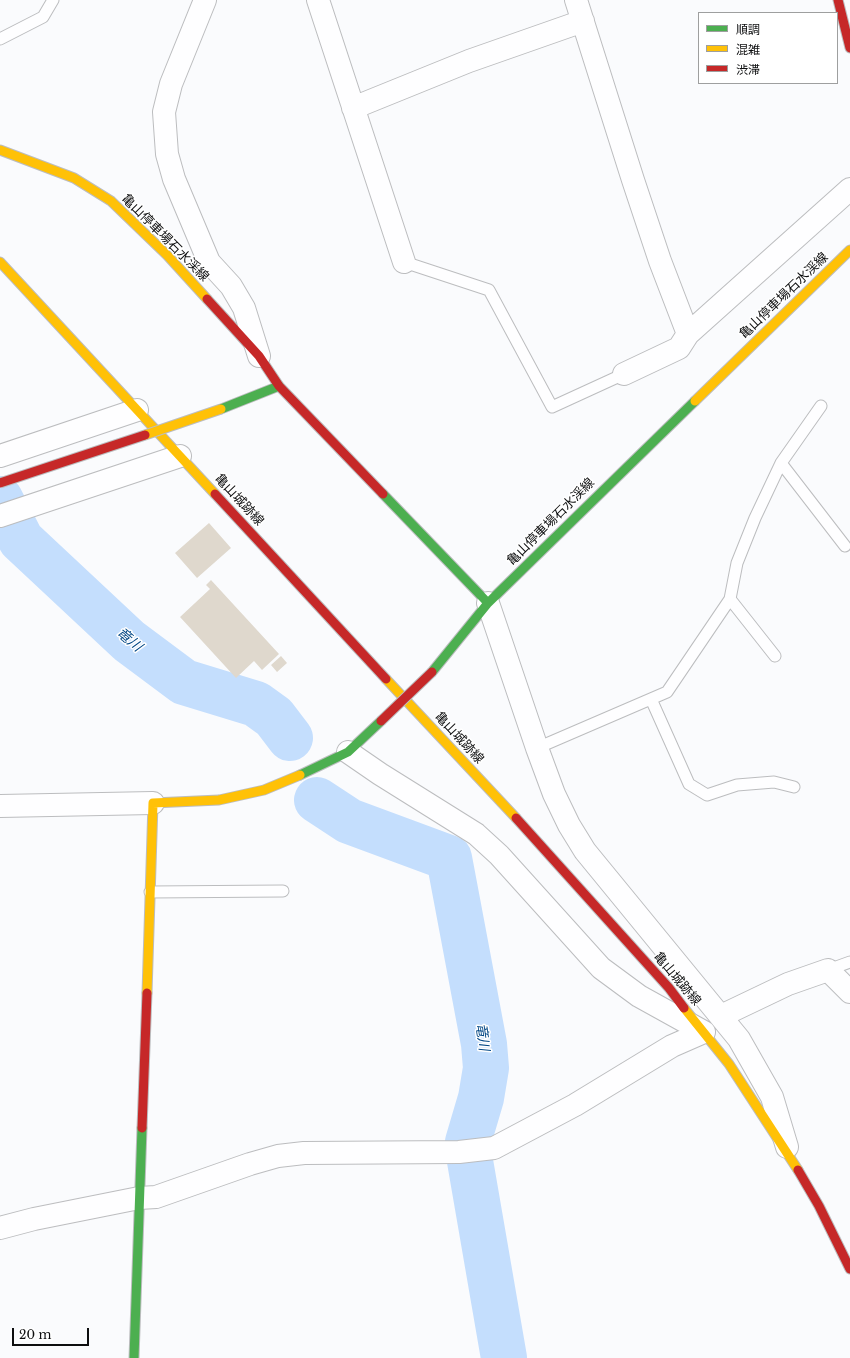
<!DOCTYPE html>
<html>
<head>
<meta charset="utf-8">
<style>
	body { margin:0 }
	#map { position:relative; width:850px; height:1358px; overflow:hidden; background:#fafbfd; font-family:"Libre Baskerville","Noto Sans JP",serif }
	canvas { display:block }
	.legend { position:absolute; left:698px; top:12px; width:140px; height:72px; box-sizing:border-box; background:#fff; border:1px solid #9e9f9f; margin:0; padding:5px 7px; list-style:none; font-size:12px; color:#0d0e0f }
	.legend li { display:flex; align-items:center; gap:8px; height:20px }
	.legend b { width:20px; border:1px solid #9e9f9f }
	.scale { position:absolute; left:12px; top:1328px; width:77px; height:18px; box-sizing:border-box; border:2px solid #0d0e0f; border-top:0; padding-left:5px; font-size:12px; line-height:14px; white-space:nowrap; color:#0d0e0f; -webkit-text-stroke:3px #fff; paint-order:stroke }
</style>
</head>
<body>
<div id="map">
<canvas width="850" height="1358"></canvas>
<ul class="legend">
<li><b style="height:5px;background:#4caf50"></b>順調</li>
<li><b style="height:5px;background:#ffc107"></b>混雑</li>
<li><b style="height:5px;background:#c62828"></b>渋滞</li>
</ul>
<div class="scale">20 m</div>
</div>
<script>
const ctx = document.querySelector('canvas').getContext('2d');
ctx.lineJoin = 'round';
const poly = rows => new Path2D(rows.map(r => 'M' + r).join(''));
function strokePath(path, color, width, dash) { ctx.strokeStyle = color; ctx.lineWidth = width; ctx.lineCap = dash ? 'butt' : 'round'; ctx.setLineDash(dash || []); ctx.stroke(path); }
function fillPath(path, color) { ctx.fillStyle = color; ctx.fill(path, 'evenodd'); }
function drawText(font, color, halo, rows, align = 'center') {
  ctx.font = font + ' "Libre Baskerville","Noto Sans JP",serif'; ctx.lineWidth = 3; ctx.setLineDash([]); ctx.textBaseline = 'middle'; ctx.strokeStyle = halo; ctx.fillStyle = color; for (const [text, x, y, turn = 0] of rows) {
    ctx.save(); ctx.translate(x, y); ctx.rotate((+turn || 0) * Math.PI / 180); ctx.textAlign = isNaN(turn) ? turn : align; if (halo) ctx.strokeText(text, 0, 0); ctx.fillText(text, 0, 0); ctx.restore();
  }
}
const river = poly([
	[0,499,21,540,129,641,184,682,256,704,274,717,290,738],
	[317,800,349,821,449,858,484,1044,486,1068,481,1098,468,1142,470,1161,504,1358]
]);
const building = poly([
	[209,523,231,548,197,578,175,553],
	[211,580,279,654,262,670,254,661,236,678,180,617,210,589,206,585],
	[281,656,287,663,277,672,271,665]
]);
const lane = poly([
	[0,39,43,17,53,0],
	[404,262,489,290,552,407,624,374],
	[781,463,845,546],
	[730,599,775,656],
	[651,699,689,784,707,795,737,785,774,782,794,787],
	[537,748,667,692,730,599,737,563,755,518,781,463,821,406],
	[150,892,283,891],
	[828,970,850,962]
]);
const street = poly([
	[205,0,171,84,164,112,167,154,174,179,209,262,231,286,244,308,259,356],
	[318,0,404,262],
	[576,0,633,180,660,261,688,334],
	[353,108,469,61,583,21],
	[624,374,679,348,688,334,850,189],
	[0,456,137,410],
	[0,516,180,456],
	[488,603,537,748,554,794,569,825,585,851,739,1039,772,1097,787,1147],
	[348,752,380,774,476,834,499,855,601,968,639,996,704,1032],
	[0,806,153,803],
	[721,1016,788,984,828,970,850,992],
	[0,1228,34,1219,139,1198,156,1197,250,1164,278,1156,304,1153,459,1152,494,1148,575,1105,672,1046,704,1032]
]);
const fast = poly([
	[221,409,279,386],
	[383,494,488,603],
	[432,672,488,603,695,401],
	[300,775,348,752,381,721],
	[134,1358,142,1128]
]);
const slow = poly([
	[0,150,74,178,111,201,167,255,207,299],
	[0,262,215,494],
	[695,401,850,250],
	[386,679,516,818],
	[147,993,153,803,219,800,264,790,300,775],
	[684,1008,729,1064,798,1170]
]);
const jam = poly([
	[838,0,850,48],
	[207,299,259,356,279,386,383,494],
	[215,494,386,679],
	[516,818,669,988,684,1008],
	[142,1128,147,993],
	[798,1170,819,1206,850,1269]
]);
const slowBridge = poly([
	[145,435,221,409]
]);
const jamBridge = poly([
	[0,483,145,435],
	[381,721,432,672]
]);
const streetNames = [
	["亀山停車場石水渓線",165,238,45],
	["亀山停車場石水渓線",784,296,-44],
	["亀山城跡線",239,500,47],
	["亀山停車場石水渓線",551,522,-45],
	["亀山城跡線",459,738,47],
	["亀山城跡線",677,979,50]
];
const waterNames = [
	["竜川",129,640,40],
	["竜川",482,1037,82]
];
strokePath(river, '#c4defd', 46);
fillPath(building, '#dfd8cd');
strokePath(lane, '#bcbdbf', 13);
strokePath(street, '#bcbdbf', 24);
strokePath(fast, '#bcbdbf', 11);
strokePath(slow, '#bcbdbf', 11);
strokePath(jam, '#bcbdbf', 11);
strokePath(lane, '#fefeff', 11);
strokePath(street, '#fefeff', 22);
strokePath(fast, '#4caf50', 9);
strokePath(slow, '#ffc107', 9);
strokePath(jam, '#c62828', 9);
strokePath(slowBridge, '#bcbdbf', 11, []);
strokePath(jamBridge, '#bcbdbf', 11, []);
strokePath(slowBridge, '#ffc107', 9);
strokePath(jamBridge, '#c62828', 9);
drawText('13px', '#0d0e0f', '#fff', streetNames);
drawText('italic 14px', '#004684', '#fff', waterNames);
</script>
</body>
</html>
